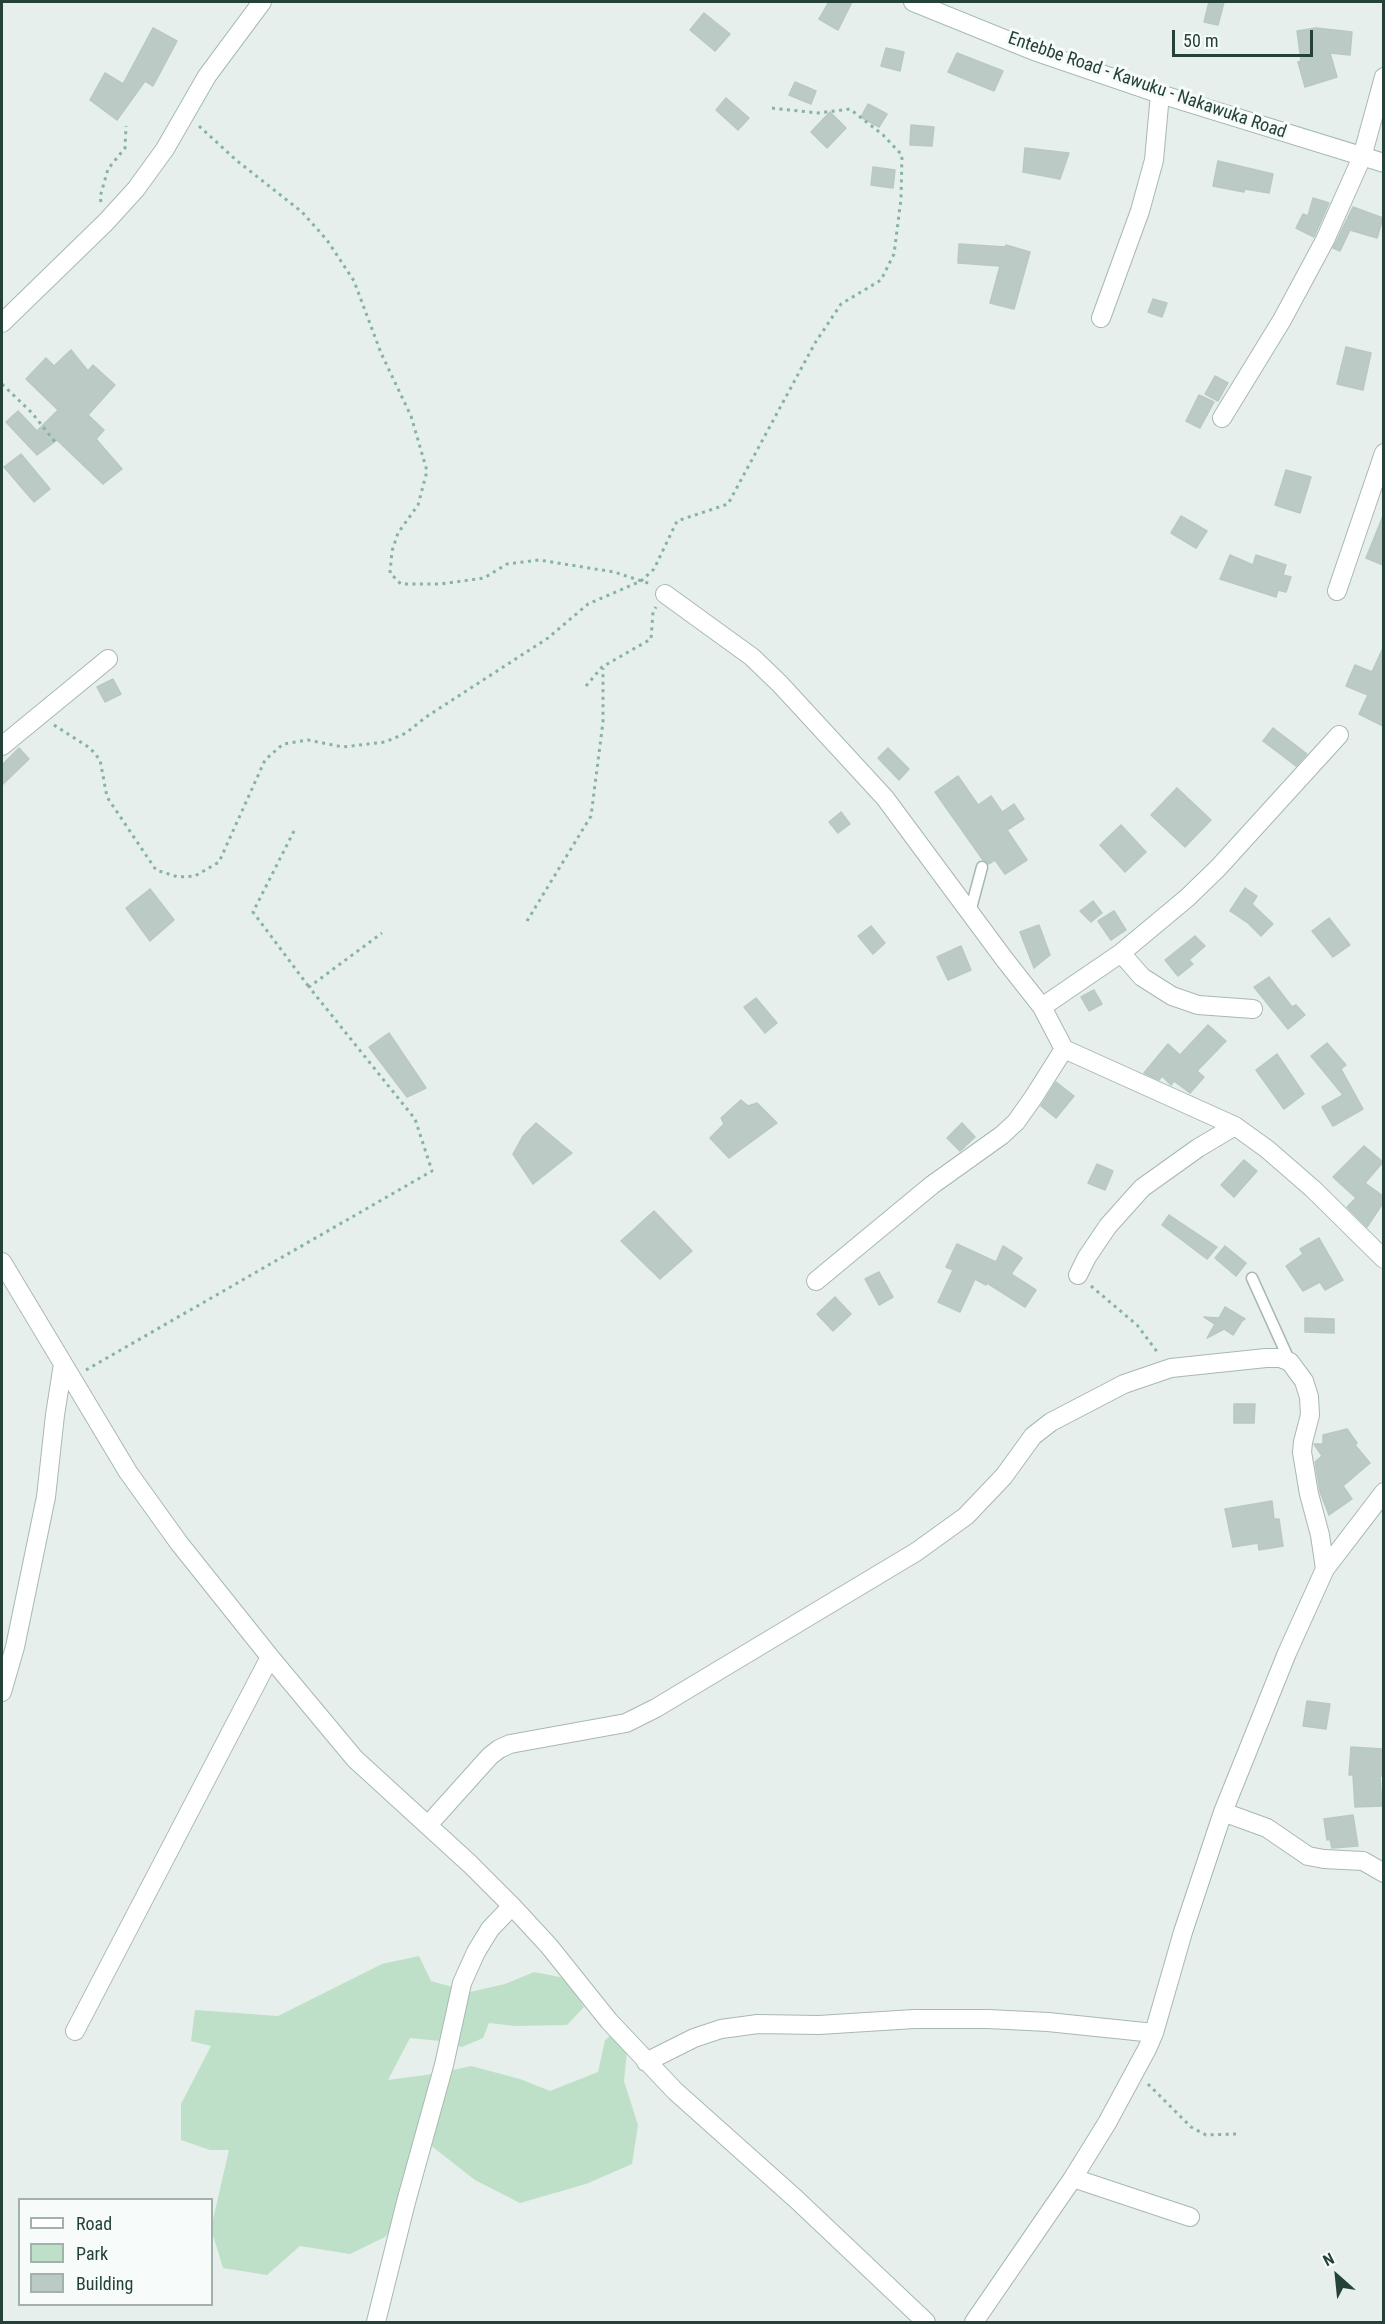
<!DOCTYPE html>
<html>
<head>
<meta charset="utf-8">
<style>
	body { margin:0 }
	#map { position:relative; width:1385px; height:2324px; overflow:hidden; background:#e6efeb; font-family:"Roboto Condensed",sans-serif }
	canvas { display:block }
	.frame { position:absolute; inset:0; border:3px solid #24423a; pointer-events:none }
	.legend { position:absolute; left:18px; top:2198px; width:195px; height:108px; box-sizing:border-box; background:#f7fbf9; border:2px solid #a3b1ad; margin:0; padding:8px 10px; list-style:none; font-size:18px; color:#24423a }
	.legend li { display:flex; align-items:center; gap:12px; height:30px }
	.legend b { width:30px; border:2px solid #a3b1ad }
	.north { position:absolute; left:1307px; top:2246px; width:60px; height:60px; -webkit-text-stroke:4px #f7fbf9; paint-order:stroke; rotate:333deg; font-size:16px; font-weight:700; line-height:24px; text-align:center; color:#24423a }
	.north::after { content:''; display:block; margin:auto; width:21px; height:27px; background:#24423a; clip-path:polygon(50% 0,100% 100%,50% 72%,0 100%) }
	.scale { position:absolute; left:1172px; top:30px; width:141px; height:27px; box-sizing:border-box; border:3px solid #24423a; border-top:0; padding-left:8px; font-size:18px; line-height:21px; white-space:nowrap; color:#24423a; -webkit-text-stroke:4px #f7fbf9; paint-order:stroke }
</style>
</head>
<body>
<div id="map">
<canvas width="1385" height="2324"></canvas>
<div class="frame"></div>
<ul class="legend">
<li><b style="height:8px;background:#fff"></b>Road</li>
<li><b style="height:16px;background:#bfe0c8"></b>Park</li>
<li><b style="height:16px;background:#bbcac4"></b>Building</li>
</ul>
<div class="north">N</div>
<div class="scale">50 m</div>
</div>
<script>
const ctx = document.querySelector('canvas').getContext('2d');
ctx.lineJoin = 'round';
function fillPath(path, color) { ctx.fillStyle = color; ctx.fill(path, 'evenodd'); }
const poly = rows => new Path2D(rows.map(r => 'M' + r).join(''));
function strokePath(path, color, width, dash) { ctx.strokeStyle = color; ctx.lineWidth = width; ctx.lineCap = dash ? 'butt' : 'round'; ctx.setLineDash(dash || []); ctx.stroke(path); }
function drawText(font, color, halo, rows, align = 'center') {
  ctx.font = font + ' "Roboto Condensed",sans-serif'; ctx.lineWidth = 6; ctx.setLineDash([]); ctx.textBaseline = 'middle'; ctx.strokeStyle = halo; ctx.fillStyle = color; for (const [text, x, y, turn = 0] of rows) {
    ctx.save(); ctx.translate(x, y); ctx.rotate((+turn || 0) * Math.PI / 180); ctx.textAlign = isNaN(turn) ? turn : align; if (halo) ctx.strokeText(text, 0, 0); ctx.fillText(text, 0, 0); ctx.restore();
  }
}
const green = poly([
	[419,1956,431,1981,470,1992,505,1984,534,1972,565,1978,584,2007,567,2025,515,2026,489,2023,483,2038,462,2047,440,2041,410,2038,388,2080,440,2073,471,2066,520,2079,550,2091,598,2072,605,2040,616,2031,628,2041,624,2081,638,2125,632,2164,586,2184,520,2203,475,2180,420,2137,417,2192,385,2237,350,2254,300,2246,267,2275,223,2268,212,2232,212,2224,229,2150,210,2150,181,2140,181,2104,211,2046,191,2041,195,2010,278,2016,382,1964]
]);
const building = poly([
	[829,2,852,2,838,30,819,19,829,2],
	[1209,2,1224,2,1218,25,1204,22,1209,2],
	[704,13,730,34,715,51,690,30,704,13],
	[153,28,177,41,153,86,145,81,117,120,90,100,105,73,123,84,153,28],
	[1316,28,1352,32,1350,55,1330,53,1337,77,1305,87,1298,62,1301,61,1297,31,1316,28],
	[886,48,904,52,900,71,881,66,886,48],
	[957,53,1003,71,994,91,948,72,957,53],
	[795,82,816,91,811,104,789,95,795,82],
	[726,98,749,118,738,130,716,110,726,98],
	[868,104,887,114,879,127,861,117,868,104],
	[830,112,846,128,827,148,811,132,830,112],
	[911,125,934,127,932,146,910,145,911,125],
	[1025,148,1069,153,1060,179,1023,172,1025,148],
	[1218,161,1273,174,1269,193,1245,189,1244,192,1213,186,1218,161],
	[873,167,895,170,893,188,871,185,873,167],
	[1313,198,1329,203,1314,237,1296,228,1303,214,1308,216,1313,198],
	[1353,207,1383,218,1377,238,1350,230,1340,251,1333,248,1353,207],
	[959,244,1005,247,1006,245,1030,252,1014,309,990,303,1000,266,958,263,959,244],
	[1153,299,1167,303,1162,317,1148,312,1153,299],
	[1346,347,1371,353,1363,390,1337,384,1346,347],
	[71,350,88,371,93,365,115,385,88,415,104,430,96,439,122,469,103,484,57,440,37,455,6,422,18,411,37,431,58,410,26,379,46,358,54,366,71,350],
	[1215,376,1228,383,1218,401,1205,394,1215,376],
	[1199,395,1214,402,1200,428,1186,421,1199,395],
	[21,454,50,489,34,502,4,467,21,454],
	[1286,470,1311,477,1300,513,1275,505,1286,470],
	[1181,516,1207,531,1196,548,1171,533,1181,516],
	[1383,516,1383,565,1366,558,1383,516],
	[1230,555,1253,565,1256,555,1286,565,1283,575,1291,577,1286,592,1278,590,1276,597,1220,579,1230,555],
	[1383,648,1383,726,1359,714,1368,695,1346,686,1355,665,1372,672,1383,648],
	[113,679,121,694,105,702,97,687,113,679],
	[1273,728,1307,754,1296,766,1263,741,1273,728],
	[19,748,29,759,2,785,2,765,19,748],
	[888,748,909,769,899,780,878,758,888,748],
	[958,776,978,805,991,796,1002,812,1014,804,1024,819,1007,830,1027,860,1005,874,995,860,989,864,983,860,935,792,958,776],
	[1177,788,1211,820,1185,847,1151,815,1177,788],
	[841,812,850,824,838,833,829,822,841,812],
	[1121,825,1146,852,1125,872,1100,845,1121,825],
	[1245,888,1257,896,1252,904,1273,924,1261,936,1248,923,1230,911,1245,888],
	[150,889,174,920,150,941,126,908,150,889],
	[1093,901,1102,913,1091,922,1080,911,1093,901],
	[1114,911,1126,930,1111,940,1098,921,1114,911],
	[1329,918,1350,945,1333,957,1312,931,1329,918],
	[1039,925,1050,955,1034,968,1020,932,1039,925],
	[871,926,885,943,873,954,858,936,871,926],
	[1195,936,1205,946,1189,960,1193,964,1178,976,1165,960,1195,936],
	[961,946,971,970,948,980,937,957,961,946],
	[1269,977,1292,1007,1296,1005,1305,1015,1288,1029,1254,987,1269,977],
	[1094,990,1102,1004,1089,1011,1081,997,1094,990],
	[756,998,777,1023,765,1033,744,1007,756,998],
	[1208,1025,1226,1041,1197,1071,1204,1077,1190,1093,1174,1081,1171,1085,1162,1076,1159,1080,1144,1073,1168,1044,1180,1055,1208,1025],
	[389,1033,426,1088,407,1097,369,1047,389,1033],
	[1327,1043,1346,1065,1341,1069,1363,1109,1333,1126,1322,1107,1343,1095,1311,1056,1327,1043],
	[1277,1054,1304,1094,1284,1109,1256,1070,1277,1054],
	[1056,1082,1074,1096,1056,1118,1041,1106,1056,1082],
	[741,1100,748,1106,757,1103,777,1123,729,1158,710,1138,724,1124,721,1118,741,1100],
	[536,1123,572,1153,533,1184,513,1154,523,1136,536,1123],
	[962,1123,975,1137,960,1151,947,1138,962,1123],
	[1364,1146,1383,1162,1365,1183,1383,1196,1383,1203,1367,1227,1347,1207,1356,1198,1333,1177,1364,1146],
	[1244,1160,1257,1171,1234,1197,1221,1185,1244,1160],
	[1097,1164,1113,1171,1105,1190,1088,1183,1097,1164],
	[654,1211,692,1251,660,1279,621,1241,654,1211],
	[1169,1215,1217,1247,1207,1259,1162,1225,1169,1215],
	[1319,1238,1343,1280,1325,1290,1320,1282,1303,1291,1286,1266,1303,1254,1300,1249,1319,1238],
	[957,1244,996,1262,1003,1246,1022,1258,1011,1274,1036,1290,1025,1307,987,1283,986,1285,975,1279,960,1312,938,1302,953,1270,946,1267,957,1244],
	[1225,1246,1246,1263,1236,1276,1215,1258,1225,1246],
	[879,1272,893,1297,879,1305,865,1279,879,1272],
	[835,1297,851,1314,833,1331,817,1314,835,1297],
	[1225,1307,1245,1319,1242,1321,1233,1335,1224,1329,1207,1338,1215,1324,1204,1317,1219,1318,1225,1307],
	[1305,1318,1334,1319,1334,1333,1305,1332,1305,1318],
	[1234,1404,1255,1404,1254,1423,1234,1423,1234,1404],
	[1347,1429,1357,1443,1355,1445,1370,1463,1343,1486,1352,1499,1329,1515,1320,1492,1315,1462,1322,1456,1314,1444,1323,1444,1323,1435,1347,1429],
	[1272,1501,1274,1519,1279,1519,1283,1546,1259,1550,1258,1543,1233,1547,1225,1509,1272,1501],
	[1307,1701,1330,1704,1326,1729,1303,1726,1307,1701],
	[1351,1747,1383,1749,1383,1776,1380,1776,1382,1806,1355,1807,1353,1775,1349,1775,1351,1747],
	[1353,1815,1358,1846,1332,1848,1330,1839,1327,1840,1324,1819,1353,1815]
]);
const path = poly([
	[199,126,236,160,302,212,327,240,354,281,381,353,411,416,427,471,418,505,398,533,392,551,390,573,401,584,440,584,484,578,507,564,539,560,614,572,651,584],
	[101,202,100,197,108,169,125,148,126,126],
	[2,384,32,413,56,443],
	[586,686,602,667,651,639,653,612,656,607],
	[54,725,90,748,100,760,107,797,156,870,178,877,195,876,219,862,265,760,283,744,308,740,343,747,385,742,406,733,426,717,548,638,588,604,641,581,654,569,677,521,728,504,815,343,841,304,881,280,894,254,901,199,902,155,883,135,850,109,818,113,771,108],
	[294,831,253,912,309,987],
	[527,921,591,816,603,722,603,668],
	[1091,1286,1137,1325,1158,1353],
	[86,1370,432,1171,415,1119,309,987,382,933],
	[1148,2084,1191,2127,1206,2135,1236,2134]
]);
const service = poly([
	[970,912,982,867],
	[1252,1278,1290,1362]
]);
const minor = poly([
	[1101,318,1140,211,1154,160,1160,94],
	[1222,418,1282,320,1325,240,1362,157,1384,77],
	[1337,591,1384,453],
	[665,594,752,657,780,684,885,798,1005,960,1042,1007,1064,1049,1235,1126,1267,1149,1313,1189,1384,1259],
	[2,746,108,659],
	[1121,953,1142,977,1172,996,1198,1005,1253,1009],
	[1042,1007,1121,953,1187,898,1218,868,1339,735],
	[2,1262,128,1472,179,1543,270,1657,355,1759,470,1864,512,1906,549,1946,609,2021,675,2091,796,2199,926,2322],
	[1078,1275,1087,1257,1108,1226,1142,1188,1198,1148,1235,1126],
	[816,1281,932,1185,1002,1135,1016,1122,1033,1098,1064,1049],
	[1325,1569,1384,1492],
	[2,1692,15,1647,46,1497,55,1415,63,1364],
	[1223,1812,1267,1828,1308,1856,1324,1859,1363,1861,1384,1873],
	[428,1825,490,1756,499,1749,510,1744,626,1723,656,1708,916,1552,966,1516,1004,1476,1033,1436,1051,1422,1124,1384,1171,1368,1266,1358,1280,1358,1290,1362,1304,1381,1309,1397,1310,1415,1303,1442,1302,1452,1309,1494,1320,1535,1325,1569,1287,1653,1223,1812,1183,1932,1154,2033,1147,2049,1107,2123,1073,2178,974,2322],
	[75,2031,270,1657],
	[646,2062,694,2038,721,2029,758,2024,819,2025,914,2019,988,2019,1048,2022,1154,2033],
	[1073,2178,1190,2217],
	[376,2322,406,2202,444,2065,462,1983,476,1952,490,1929,512,1906]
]);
const secondary = poly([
	[913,2,1034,51,1160,94,1384,163],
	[2,323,106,222,136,189,165,149,207,76,262,2]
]);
const streetNames = [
	["Entebbe Road - Kawuku - Nakawuka Road",1147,86,19]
];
fillPath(green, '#bfe0c8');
fillPath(building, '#bbcac4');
strokePath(building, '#b8c9c2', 1.5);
strokePath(service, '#a8b8b2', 13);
strokePath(minor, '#a8b8b2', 20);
strokePath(secondary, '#a4bbb3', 20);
strokePath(path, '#86b3a5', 3, [3, 4.5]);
strokePath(service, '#fff', 10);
strokePath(minor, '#fff', 18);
strokePath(secondary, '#fff', 18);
drawText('18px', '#24423a', '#f7fbf9', streetNames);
</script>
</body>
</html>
